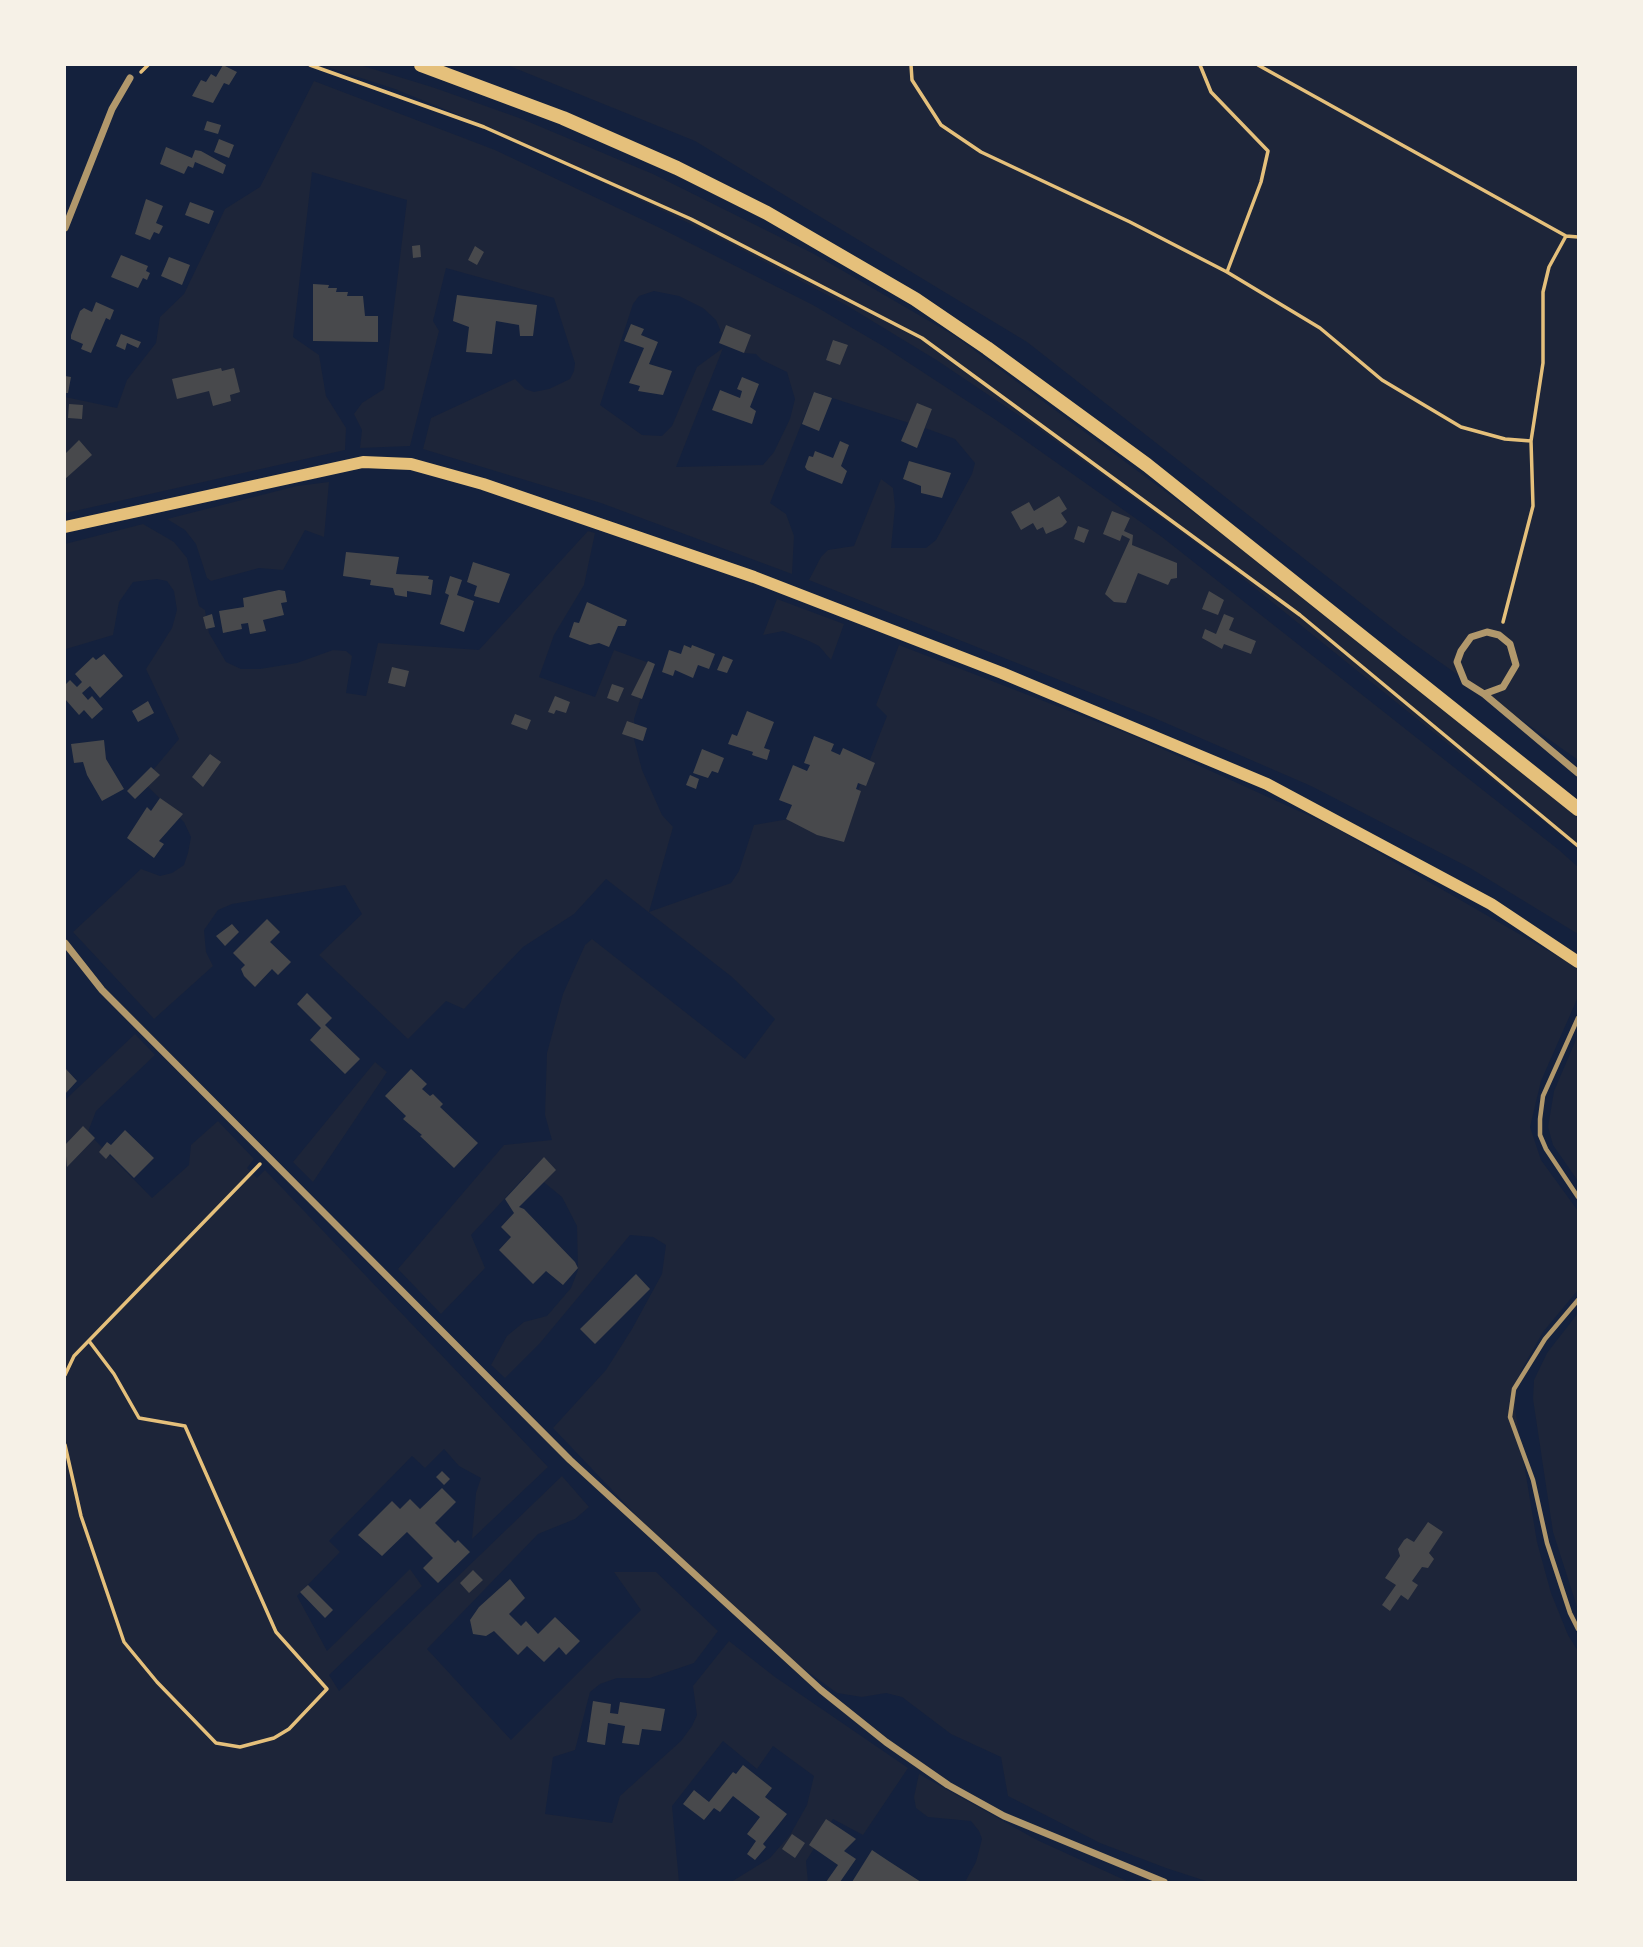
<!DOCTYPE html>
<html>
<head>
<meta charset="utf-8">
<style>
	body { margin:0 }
	#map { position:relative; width:1643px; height:1947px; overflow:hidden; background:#14213d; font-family:"IBM Plex Serif",serif }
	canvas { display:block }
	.frame { position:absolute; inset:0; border:66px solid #f6f1e7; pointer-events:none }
</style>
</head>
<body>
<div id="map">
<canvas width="1643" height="1947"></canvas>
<div class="frame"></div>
</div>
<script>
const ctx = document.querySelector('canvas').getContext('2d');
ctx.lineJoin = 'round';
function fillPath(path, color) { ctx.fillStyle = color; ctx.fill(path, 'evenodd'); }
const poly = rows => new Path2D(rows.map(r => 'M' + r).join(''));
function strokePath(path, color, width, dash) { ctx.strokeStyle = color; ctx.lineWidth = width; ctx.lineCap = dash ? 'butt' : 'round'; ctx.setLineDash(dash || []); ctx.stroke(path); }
const green = poly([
	[321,65,360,65,435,88,522,119,653,174,814,254,955,336,1212,526,1578,818,1578,849,1225,564,1039,429,938,361,846,305,714,235,466,118,395,89],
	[507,65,1578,65,1578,760,1403,636,1027,342,695,141],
	[314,81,495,150,660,228,813,305,883,346,996,420,1162,537,1559,850,1578,867,1578,934,1470,868,1311,786,1152,717,809,580,821,557,828,550,854,546,881,479,893,488,895,507,891,548,926,548,936,540,972,474,975,463,955,439,925,428,932,409,917,404,909,423,814,392,770,503,786,514,794,536,792,574,601,503,423,449,431,418,515,379,525,389,534,392,549,389,570,379,574,371,575,363,554,298,446,268,433,321,439,331,410,446,360,448,362,430,354,414,362,403,384,389,407,200,312,172,293,337,319,355,326,396,346,428,345,450,66,513,65,397,117,408,127,380,156,343,160,317,184,294,225,209,260,187],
	[654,291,679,296,703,308,716,320,722,334,726,325,744,353,756,354,762,360,787,372,795,399,790,419,774,452,763,465,676,467,723,348,697,367,672,426,662,436,642,435,600,405,633,304,639,296],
	[329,482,324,537,305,530,283,570,259,568,211,581,207,578,196,544,185,530,167,519,297,486],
	[143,524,174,542,187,558,199,606,205,610,209,633,226,662,241,669,260,669,297,663,333,650,346,651,352,656,346,693,366,696,378,643,479,650,588,531,595,533,584,585,554,635,539,677,595,697,614,650,652,664,634,719,634,739,642,770,662,815,673,827,649,912,731,883,739,871,754,825,847,809,853,803,887,716,876,705,899,645,1134,736,1334,827,1578,968,1578,997,1541,1081,1530,1127,1541,1160,1578,1211,1578,1290,1543,1332,1522,1369,1517,1382,1515,1409,1537,1542,1551,1593,1568,1635,1578,1651,1578,1882,1209,1882,1166,1868,1100,1843,1008,1796,1001,1757,951,1734,902,1697,886,1693,862,1697,837,1693,782,1653,674,1555,553,1428,606,1370,632,1329,662,1274,666,1245,653,1237,630,1235,540,1343,505,1378,491,1365,507,1336,524,1322,547,1316,571,1288,578,1270,577,1226,562,1197,530,1171,471,1235,485,1268,441,1314,398,1269,504,1145,552,1140,545,1115,547,1053,563,994,585,945,592,939,745,1059,775,1019,732,977,606,879,574,914,523,947,464,1009,446,1001,408,1039,319,955,362,914,345,885,232,904,218,910,204,930,206,952,213,966,154,1019,73,932,141,869,160,876,172,873,184,865,188,853,191,837,184,822,143,782,179,739,146,669,172,628,177,610,174,591,167,581,157,579,133,582,119,602,113,635,66,649,65,640,65,544],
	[777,599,844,624,831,660,819,646,809,641,783,631,763,635],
	[135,1034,155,1055,96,1111,88,1132,93,1138,152,1198,189,1165,191,1145,218,1121,254,1159,247,1168,257,1178,265,1170,548,1467,472,1539,476,1493,481,1478,459,1466,444,1449,425,1468,412,1456,329,1541,340,1552,297,1596,327,1651,410,1569,422,1586,329,1675,339,1691,562,1476,589,1507,575,1519,538,1534,427,1649,511,1740,641,1610,614,1572,656,1572,718,1631,694,1663,650,1678,617,1678,600,1684,590,1692,575,1750,553,1757,545,1814,612,1823,620,1796,681,1741,692,1726,697,1715,693,1686,729,1641,775,1677,908,1768,863,1835,833,1819,806,1861,808,1882,731,1882,770,1858,790,1835,807,1805,814,1776,773,1746,757,1769,723,1741,672,1806,679,1882,65,1882,65,1100],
	[1578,1035,1578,1181,1553,1145,1548,1127,1554,1091],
	[375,1062,387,1072,313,1182,293,1162],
	[1578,1313,1578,1610,1553,1532,1533,1399,1534,1380,1547,1353],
	[919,1774,1037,1840,1129,1882,965,1882,976,1862,982,1839,979,1831,971,1821,928,1817,916,1808,914,1797]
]);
const building = poly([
	[223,65,237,72,229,85,224,83,213,103,192,96,201,80,206,82,211,74,216,77],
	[207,121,221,125,218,134,204,130],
	[219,139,234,145,229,158,214,152],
	[166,147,192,158,195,150,201,151,226,165,223,174,195,162,193,168,188,166,184,174,160,164],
	[146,199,163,206,156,223,163,226,159,234,154,232,150,240,135,234],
	[190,202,214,211,209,224,185,215],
	[420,245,421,257,413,258,412,246],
	[475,246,484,252,477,265,468,260],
	[121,255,148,266,146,271,150,273,147,280,143,278,138,288,111,277],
	[169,257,190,265,182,285,161,276],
	[313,284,329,285,328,288,337,288,336,292,348,292,347,296,363,296,365,316,378,316,378,342,313,341],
	[457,295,537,305,533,336,520,336,519,325,496,321,492,354,466,352,469,327,453,321],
	[96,302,114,310,110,320,106,318,91,353,81,349,83,344,71,339,71,335,80,311,84,308,92,312],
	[631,324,644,329,641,335,658,342,649,364,672,371,663,395,638,391,640,386,629,383,644,348,624,341],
	[726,325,751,335,744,353,719,343],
	[121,334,141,342,138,348,127,343,125,350,116,346],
	[833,340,848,345,840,365,826,360],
	[221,368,222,371,234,368,240,392,230,395,231,401,213,406,209,391,177,399,172,379],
	[65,376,71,377,68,393,65,393],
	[742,377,759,384,750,407,756,411,752,424,712,410,720,390,740,398,742,391,737,389],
	[814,392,832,398,819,431,802,424],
	[917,403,932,409,917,448,901,441],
	[69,404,83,405,82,419,68,418],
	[79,440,92,455,65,479,65,454],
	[840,441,849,445,841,466,847,471,842,484,807,470,805,467,809,456,813,457,815,451,833,458],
	[909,461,951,473,942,498,921,493,921,486,903,479],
	[1059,496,1067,509,1061,513,1067,522,1062,527,1046,534,1043,527,1037,530,1033,523,1021,530,1011,512,1029,502,1034,511],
	[1112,511,1130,518,1124,531,1133,535,1132,545,1177,563,1177,578,1171,579,1168,585,1138,573,1126,603,1114,602,1105,594,1130,539,1122,535,1120,541,1103,534],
	[1078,526,1089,530,1084,543,1074,539],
	[346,552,399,557,396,574,429,576,428,579,433,580,431,595,407,591,407,597,395,595,393,588,370,585,371,580,343,576],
	[473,562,510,574,499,603,474,596,477,586,467,582],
	[450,576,462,580,457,595,474,601,464,632,440,624,449,595,445,593],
	[279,590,285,591,287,602,281,603,284,615,263,620,266,631,250,634,248,623,241,624,242,629,223,633,219,611,244,607,243,598],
	[1209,591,1224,600,1218,615,1202,609],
	[587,602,627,620,625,626,618,626,609,647,599,643,590,645,569,637,574,622,579,623],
	[212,614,215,627,206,629,203,617],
	[1224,614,1234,618,1229,630,1256,641,1251,654,1224,644,1222,649,1202,638,1205,629,1216,634],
	[684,645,691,648,692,645,715,654,709,669,698,665,693,678,675,670,673,676,662,672,669,650,681,654],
	[104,654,123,676,100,698,90,686,82,693,88,700,92,696,103,709,92,719,84,710,79,715,65,699,65,685,70,680,77,687,82,682,75,674,93,657,96,660],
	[723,656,733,660,727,673,717,670],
	[648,661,655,664,642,699,631,695],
	[392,667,409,671,405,687,388,683],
	[612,684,624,688,618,702,607,698],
	[555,696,570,702,566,713,556,710,554,714,548,712],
	[148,701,154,713,138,722,132,711],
	[747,711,774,722,764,748,770,750,767,760,752,755,753,752,728,744,732,734,737,736],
	[515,714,531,720,527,730,511,724],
	[627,721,647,728,643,741,622,734],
	[814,736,834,744,831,751,840,755,843,748,875,763,866,786,858,783,856,789,861,791,844,842,817,835,786,819,792,805,779,800,793,765,807,771,810,765,804,763],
	[104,740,106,759,124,789,102,801,87,775,83,762,74,763,71,744],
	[702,749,724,758,718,773,712,771,708,778,693,773],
	[210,754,221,762,203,787,192,777],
	[151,767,160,775,135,799,127,791],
	[690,775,699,779,696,789,686,785],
	[160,798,183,814,159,841,164,844,154,858,127,838,147,807,151,811],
	[267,919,280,932,270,942,291,962,278,975,272,969,255,987,244,976,241,969,245,965,233,953],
	[232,924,239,932,225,946,216,936],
	[307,993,332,1018,325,1025,360,1059,345,1074,310,1040,321,1028,297,1004],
	[65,1068,77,1081,65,1094],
	[411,1069,427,1084,422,1089,430,1096,433,1094,443,1104,440,1107,478,1143,454,1168,420,1136,422,1135,403,1119,406,1116,385,1096],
	[83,1126,95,1138,67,1167,65,1145],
	[125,1130,154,1158,134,1178,110,1154,106,1159,99,1152,107,1142,111,1145],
	[544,1157,556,1170,519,1207,524,1209,575,1262,578,1268,563,1285,546,1271,533,1284,499,1250,511,1237,501,1227,514,1213,505,1199],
	[636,1274,650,1289,595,1344,580,1329],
	[442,1471,450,1479,444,1485,436,1477],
	[442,1488,456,1502,435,1523,455,1543,458,1540,470,1552,438,1583,423,1568,433,1558,407,1532,382,1556,358,1535,392,1501,400,1509,410,1499,420,1509],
	[1428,1522,1443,1532,1429,1553,1434,1559,1428,1568,1422,1567,1412,1581,1418,1585,1408,1600,1401,1595,1390,1611,1382,1605,1396,1585,1385,1578,1400,1556,1398,1549,1404,1540,1407,1538,1414,1542],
	[473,1570,483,1580,469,1593,460,1583],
	[510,1579,525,1598,509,1614,521,1626,526,1621,538,1634,555,1617,580,1641,566,1655,559,1647,544,1662,527,1646,518,1655,494,1631,486,1636,473,1634,470,1620,479,1607],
	[308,1585,333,1610,325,1618,300,1592],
	[593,1701,611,1704,610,1713,618,1714,620,1702,665,1709,661,1731,642,1729,639,1745,622,1743,625,1726,608,1723,605,1745,587,1742],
	[743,1765,772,1788,765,1797,787,1814,763,1844,766,1847,755,1860,747,1854,756,1841,747,1834,760,1817,733,1796,720,1812,714,1808,704,1820,683,1804,694,1790,709,1802,733,1772,736,1774],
	[826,1819,856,1839,844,1851,856,1859,840,1882,826,1882,838,1865,809,1845],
	[792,1834,805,1843,795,1858,782,1849],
	[872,1850,890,1862,921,1882,852,1882]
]);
const path = poly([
	[310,65,484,127,691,219,922,338,1300,615,1578,846],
	[911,65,912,80,941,125,981,152,1130,222,1227,272,1320,328,1382,380,1461,427,1505,439,1531,441,1533,506,1503,622],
	[1200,65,1211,92,1268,151,1261,182,1227,272],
	[1258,65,1566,236],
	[141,72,148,65],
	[1531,441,1543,363,1543,292,1549,267,1566,236,1578,237],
	[65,1375,74,1356,260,1164],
	[65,1445,81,1516,124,1642,157,1682,216,1743,240,1747,274,1738,289,1729,327,1689,276,1632,185,1426,139,1418,114,1374,89,1341]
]);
const service = poly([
	[1578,1018,1543,1096,1540,1119,1540,1135,1546,1149,1578,1197],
	[1578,1300,1545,1339,1514,1389,1510,1417,1533,1480,1547,1543,1570,1613,1578,1629]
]);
const minor = poly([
	[65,228,112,109,130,78],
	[1484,694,1503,687,1516,665,1510,644,1499,635,1487,632,1471,637,1461,651,1457,662,1465,682,1484,694,1578,773],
	[65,943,102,990,570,1460,821,1690,886,1742,948,1785,1004,1816,1164,1882]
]);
const secondary = poly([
	[65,527,363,462,411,464,483,484,754,577,1002,673,1267,784,1491,904,1578,962]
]);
const primary = poly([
	[421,65,563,118,677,168,767,213,915,299,987,348,1147,465,1578,809]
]);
fillPath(green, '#1d2539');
fillPath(building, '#48494c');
strokePath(path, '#e5c07b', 3.5);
strokePath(service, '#b1986c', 4.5);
strokePath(minor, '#b1986c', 7);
strokePath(secondary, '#e5c07b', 12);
strokePath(primary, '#e5c07b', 14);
</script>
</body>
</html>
